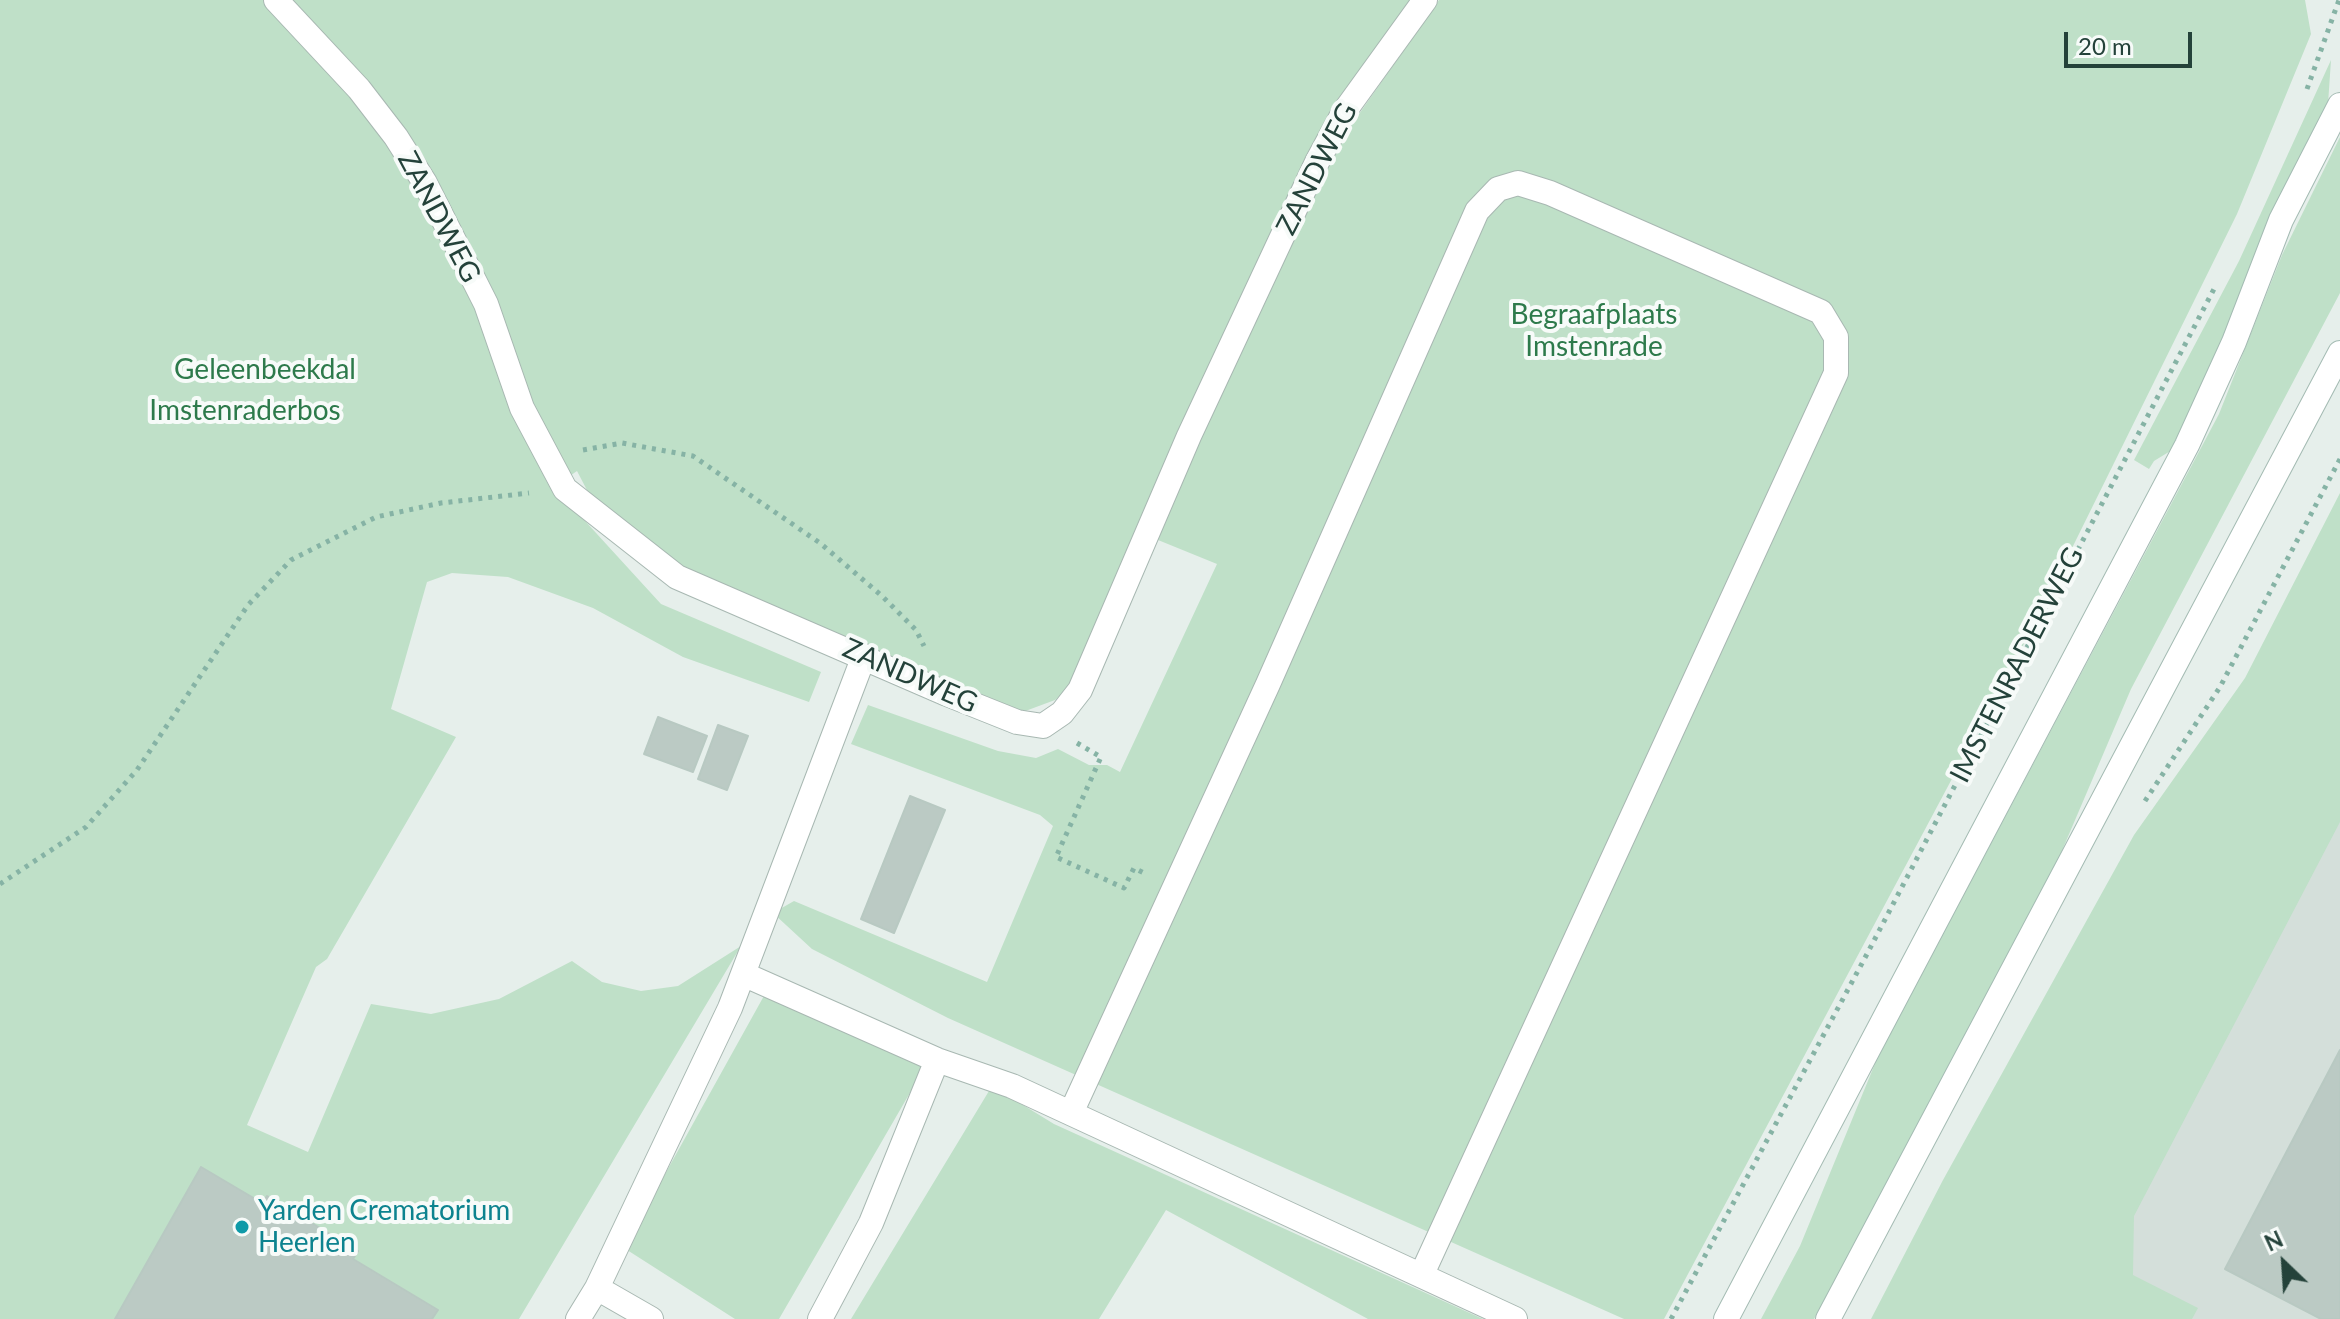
<!DOCTYPE html>
<html>
<head>
<meta charset="utf-8">
<style>
	body { margin:0 }
	#map { position:relative; width:2340px; height:1319px; overflow:hidden; background:#e6efeb; font-family:Lato,sans-serif }
	canvas { display:block }
	.north { position:absolute; left:2244px; top:1223px; width:80px; height:80px; -webkit-text-stroke:6px #f7fbf9; paint-order:stroke; rotate:335deg; font-size:22px; font-weight:700; line-height:32px; text-align:center; color:#24423a }
	.north::after { content:''; display:block; margin:auto; width:28px; height:36px; background:#24423a; clip-path:polygon(50% 0,100% 100%,50% 72%,0 100%) }
	.scale { position:absolute; left:2064px; top:32px; width:128px; height:36px; box-sizing:border-box; border:4px solid #24423a; border-top:0; padding-left:10px; font-size:24px; line-height:28px; white-space:nowrap; color:#24423a; -webkit-text-stroke:6px #f7fbf9; paint-order:stroke }
</style>
</head>
<body>
<div id="map">
<canvas width="2340" height="1319"></canvas>
<div class="north">N</div>
<div class="scale">20 m</div>
</div>
<script>
const ctx = document.querySelector('canvas').getContext('2d');
ctx.lineJoin = 'round';
function fillPath(path, color) { ctx.fillStyle = color; ctx.fill(path, 'evenodd'); }
const poly = rows => new Path2D(rows.map(r => 'M' + r).join(''));
function strokePath(path, color, width, dash) { ctx.strokeStyle = color; ctx.lineWidth = width; ctx.lineCap = dash ? 'butt' : 'round'; ctx.setLineDash(dash || []); ctx.stroke(path); }
function drawText(font, color, halo, rows, align = 'center') {
  ctx.font = font + ' Lato,sans-serif'; ctx.lineWidth = 8; ctx.setLineDash([]); ctx.textBaseline = 'middle'; ctx.strokeStyle = halo; ctx.fillStyle = color; for (const [text, x, y, turn = 0] of rows) {
    ctx.save(); ctx.translate(x, y); ctx.rotate((+turn || 0) * Math.PI / 180); ctx.textAlign = isNaN(turn) ? turn : align; if (halo) ctx.strokeText(text, 0, 0); ctx.fillText(text, 0, 0); ctx.restore();
  }
}
const built = poly([
	[2340,586,2340,1319,1935,1319]
]);
const green = poly([
	[0,0,1413,0,1365,63,1078,681,1055,700,1020,713,707,601,589,494,577,471,554,487,661,604,821,672,809,702,683,657,593,608,508,577,452,573,427,582,391,709,456,737,327,959,316,967,247,1125,308,1152,371,1004,431,1014,499,999,572,961,602,982,641,991,678,986,741,946,519,1319,0,1319],
	[1439,0,2305,0,2311,34,2237,214,2035,623,1664,1319,1624,1319,948,1018,812,949,773,913,794,901,987,982,1053,826,1040,815,851,744,868,705,998,751,1036,758,1058,749,1089,765,1107,765,1120,772,1217,564,1158,540,1186,469,1338,144],
	[2331,60,2328,104,2269,221,2213,361,2172,450,2154,461,2149,469,2134,460,2239,261],
	[2340,137,2340,293,2131,689,2052,874,1814,1319,1761,1319,1800,1246,1879,1054,2219,414,2282,255],
	[2340,493,2340,822,2134,1216,2133,1275,2198,1308,2192,1319,1871,1319,1943,1180,2134,835,2245,678],
	[775,976,933,1053,779,1319,735,1319,624,1248],
	[992,1086,1054,1124,1483,1319,1368,1319,1166,1210,1099,1319,851,1319]
]);
const building = poly([
	[658,717,707,736,693,772,644,754,658,717],
	[718,725,748,736,727,790,698,779,718,725],
	[910,796,945,810,894,933,861,919,910,796],
	[2340,1050,2340,1319,2321,1319,2225,1269,2340,1050],
	[201,1167,262,1203,267,1196,358,1251,353,1259,438,1310,432,1319,115,1319,201,1167]
]);
const path = poly([
	[2307,89,2339,0],
	[583,450,622,443,693,456,820,543,882,596,916,630,924,646],
	[1077,743,1101,757,1056,857,1124,888,1134,868,1144,873],
	[2145,801,2220,687,2340,459],
	[0,884,86,827,137,770,248,605,291,560,376,517,441,503,529,493],
	[1671,1319,1867,954,2215,287]
]);
const lane = poly([
	[743,974,937,1060,1012,1086,1515,1319],
	[1071,1113,1268,684,1477,211,1498,189,1518,183,1550,193,1821,312,1836,337,1836,373,1422,1274],
	[578,1319,597,1288],
	[651,1319,597,1288,730,1008,864,656],
	[820,1319,871,1223,937,1060]
]);
const street = poly([
	[276,0,359,89,396,137,425,183,486,304,522,408,565,489,677,577,947,694,1017,722,1043,726,1062,713,1080,690,1189,436,1317,162,1344,112,1425,0]
]);
const secondary = poly([
	[1726,1319,2187,445,2234,342,2281,220,2340,105],
	[1828,1319,2340,353]
]);
const markers = [
	[242,1227,8,"#0f9aa8"]
];
const streetNames = [
	["ZANDWEG",1317,169,-63],
	["ZANDWEG",439,217,62],
	["IMSTENRADERWEG",2017,665,-63],
	["ZANDWEG",910,676,24]
];
const parkNames = [
	["Begraafplaats",1594,315],
	["Imstenrade",1594,347],
	["Geleenbeekdal",265,370],
	["Imstenraderbos",245,411]
];
const cultureNames = [
	["Yarden Crematorium",258,1211],
	["Heerlen",258,1243]
];
fillPath(built, '#d4dfda');
fillPath(green, '#bfe0c8');
fillPath(building, '#bbcac4');
strokePath(building, '#b8c9c2', 2);
strokePath(lane, '#a8b8b2', 26);
strokePath(street, '#a8b8b2', 26);
strokePath(secondary, '#a4bbb3', 26);
strokePath(path, '#86b3a5', 5, [4, 6]);
strokePath(lane, '#fff', 24);
strokePath(street, '#fff', 24);
strokePath(secondary, '#fff', 24);
for (const [x, y, r, color] of markers) { const dot = new Path2D(); dot.arc(x, y, r, 0, 2 * Math.PI); ctx.fillStyle = color; ctx.fill(dot); strokePath(dot, '#f7fbf9', 3); }
drawText('28px', '#24423a', '#f7fbf9', streetNames);
drawText('28px', '#2d7a4b', '#f7fbf9', parkNames);
drawText('28px', '#0d838f', '#f7fbf9', cultureNames, 'left');
</script>
</body>
</html>
